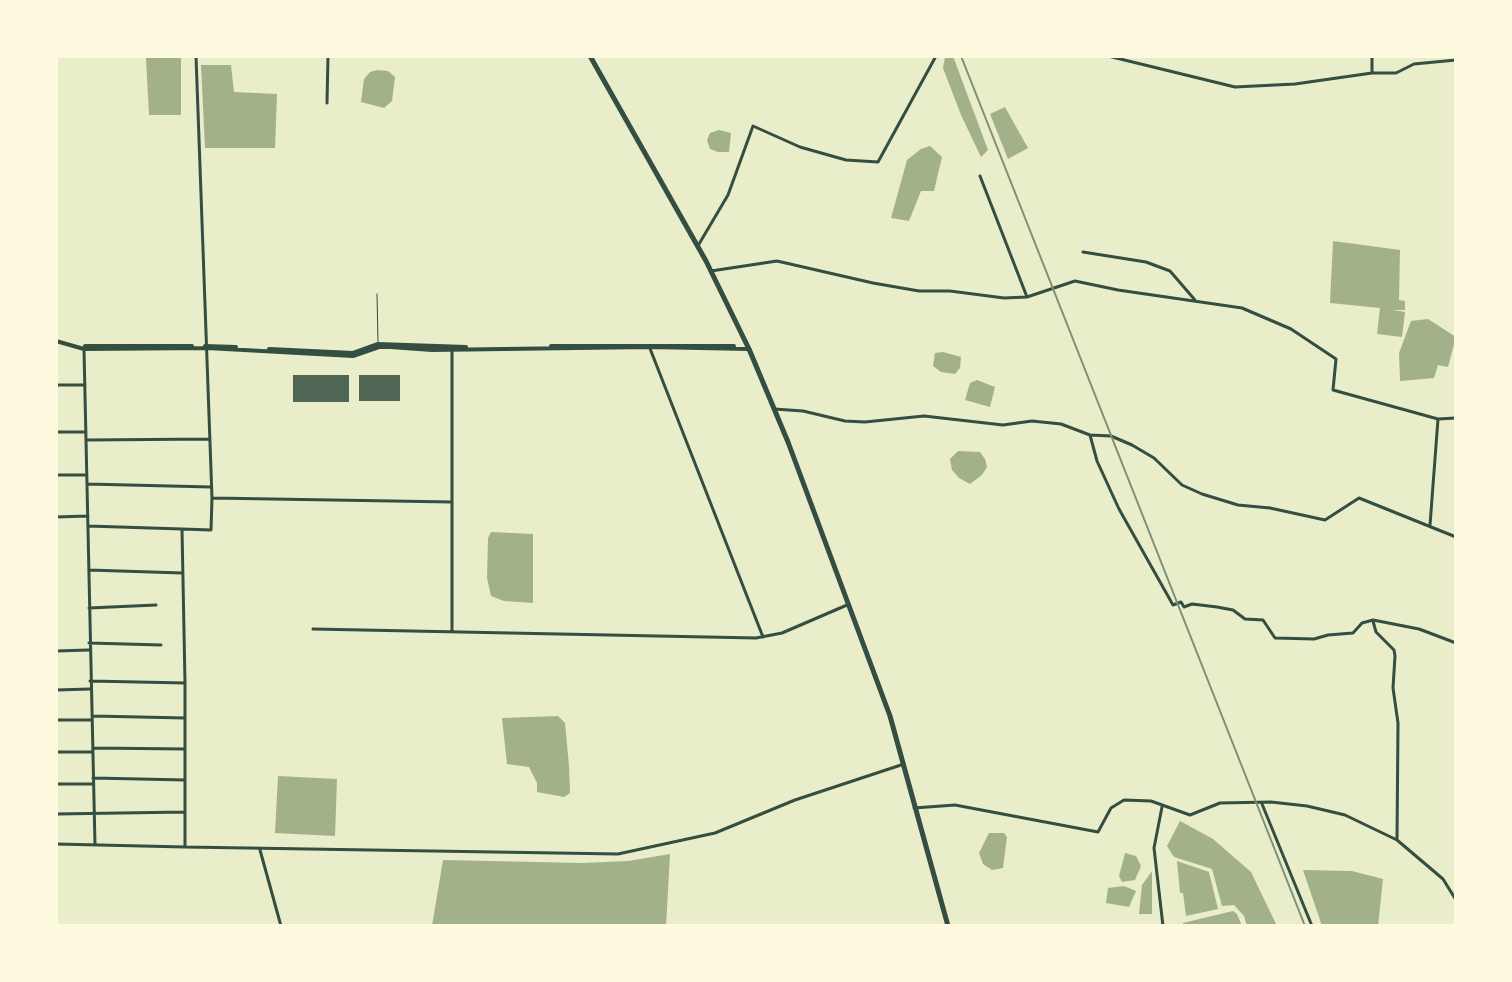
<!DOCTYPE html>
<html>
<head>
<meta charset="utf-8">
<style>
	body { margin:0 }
	#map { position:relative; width:1512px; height:982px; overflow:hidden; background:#e9edc9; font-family:"Source Serif 4",serif }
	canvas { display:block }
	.frame { position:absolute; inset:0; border:58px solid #fefae0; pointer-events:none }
</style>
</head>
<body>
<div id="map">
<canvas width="1512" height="982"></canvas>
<div class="frame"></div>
</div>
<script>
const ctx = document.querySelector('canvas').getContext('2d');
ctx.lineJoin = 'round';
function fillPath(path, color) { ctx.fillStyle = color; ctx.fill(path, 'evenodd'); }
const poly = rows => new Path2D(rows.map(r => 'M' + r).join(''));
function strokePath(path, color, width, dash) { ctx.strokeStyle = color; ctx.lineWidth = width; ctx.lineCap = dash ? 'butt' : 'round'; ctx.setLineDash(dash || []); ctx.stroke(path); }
const water = poly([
	[953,56,988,150,981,157,961,115,943,68,945,57],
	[146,58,181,58,181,115,149,115],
	[201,65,231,65,234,92,277,94,275,148,205,148],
	[377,70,388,71,395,77,392,101,384,108,361,102,364,79,370,72],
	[1005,107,1028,148,1008,159,990,114],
	[719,130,731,133,729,152,718,152,710,149,707,140,710,133],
	[930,146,942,157,934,191,921,191,909,221,891,218,907,160,921,149],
	[1333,241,1400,250,1399,300,1405,301,1405,310,1393,310,1405,312,1402,337,1377,334,1380,308,1330,303],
	[1428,319,1456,337,1448,367,1438,365,1434,378,1400,381,1399,353,1411,321],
	[943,352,961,357,960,368,955,374,941,372,933,366,935,353],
	[977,380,995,387,990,407,965,400,970,383],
	[958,451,980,452,985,459,987,467,982,475,970,484,959,478,952,470,950,459],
	[491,532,533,534,533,603,504,601,491,596,487,578,488,538],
	[558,716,565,723,569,766,570,793,564,797,537,792,537,783,529,767,507,764,502,718],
	[278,776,337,779,335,836,275,833],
	[1180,821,1213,839,1251,872,1277,926,1247,926,1244,916,1234,905,1222,906,1212,869,1174,857,1167,846],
	[989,833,1004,833,1007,837,1003,868,992,870,983,864,979,853],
	[1125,853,1136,856,1141,866,1135,880,1122,882,1119,876],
	[670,854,666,926,432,926,443,860,582,863,628,861],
	[1177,861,1209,872,1218,909,1186,916,1183,893,1180,893],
	[1303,870,1352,871,1383,879,1378,926,1322,926],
	[1152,871,1152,914,1139,914,1142,885],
	[1124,886,1136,891,1129,907,1106,903,1108,888],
	[1233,911,1237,914,1242,926,1183,926,1183,923]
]);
const building = poly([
	[293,375,349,375,349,402,293,402],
	[359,375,400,375,400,401,359,401]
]);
const service = poly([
	[377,294,378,342]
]);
const minor = poly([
	[196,56,212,498],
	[1108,56,1235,87,1295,84,1372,73,1396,73,1414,64,1456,60],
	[1372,56,1372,72],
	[327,103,328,56],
	[980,176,1027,297],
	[699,244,728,195,753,126,800,147,846,160,878,162,936,56],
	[1083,252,1146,262,1170,271,1195,300],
	[711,271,777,261,873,283,919,291,950,291,1004,298,1027,297,1075,281,1118,290,1242,308,1291,329,1336,359,1333,390,1438,419,1430,525],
	[649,346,763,637],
	[84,350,95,845],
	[452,351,452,631],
	[56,385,85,385],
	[774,409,803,411,845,421,865,422,924,416,1003,425,1032,421,1061,424,1090,435,1111,436,1132,445,1154,458,1182,485,1202,494,1238,505,1270,508,1325,520,1359,498,1456,537],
	[1438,419,1456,418],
	[56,432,86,432],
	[1090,435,1097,461,1119,509,1173,605,1181,602,1184,607,1192,604,1217,607,1233,610,1245,619,1263,620,1275,638,1314,639,1328,635,1353,633,1362,623,1373,620,1419,629,1456,643],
	[87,440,210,439],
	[56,475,87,475],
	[87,484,211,487],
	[56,517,88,516],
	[88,526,182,529],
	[89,570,182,573],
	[89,608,156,605],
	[1373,621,1376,632,1394,650,1395,656,1393,688,1398,723,1397,840],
	[313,629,756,638,782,633,847,605],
	[89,643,161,645],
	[56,651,89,650],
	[90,681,185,683,182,529,211,530,212,498,452,502],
	[185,683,185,847,618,854,715,833,795,800,901,765],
	[56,690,90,689],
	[93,716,185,718],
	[56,720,91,720],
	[93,748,185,749],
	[56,752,92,752],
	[93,778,185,780],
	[56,784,92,784],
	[1262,804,1312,926],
	[1162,807,1154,848,1163,926],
	[914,808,955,805,1098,832,1111,808,1124,800,1151,801,1190,815,1220,803,1271,802,1307,806,1345,815,1397,840,1443,879,1456,900],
	[56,814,185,812],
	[56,844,185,847],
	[260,850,281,926]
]);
const tertiary = poly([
	[56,341,84,349,207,348,353,356,379,347,390,347,432,350,650,347,749,349],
	[85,346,192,346],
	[205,346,236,347],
	[551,346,734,346],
	[269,349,353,353,378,344,466,347]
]);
const trunk = poly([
	[590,56,706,261,749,349,788,442,890,716,948,926]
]);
const rail = poly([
	[961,56,1305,926]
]);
fillPath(water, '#a3b18a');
fillPath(building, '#4f6655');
strokePath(service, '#344e41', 1);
strokePath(minor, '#344e41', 3);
strokePath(tertiary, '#344e41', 4);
strokePath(trunk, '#344e41', 5);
strokePath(rail, '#7c8e77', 2);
</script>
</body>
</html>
